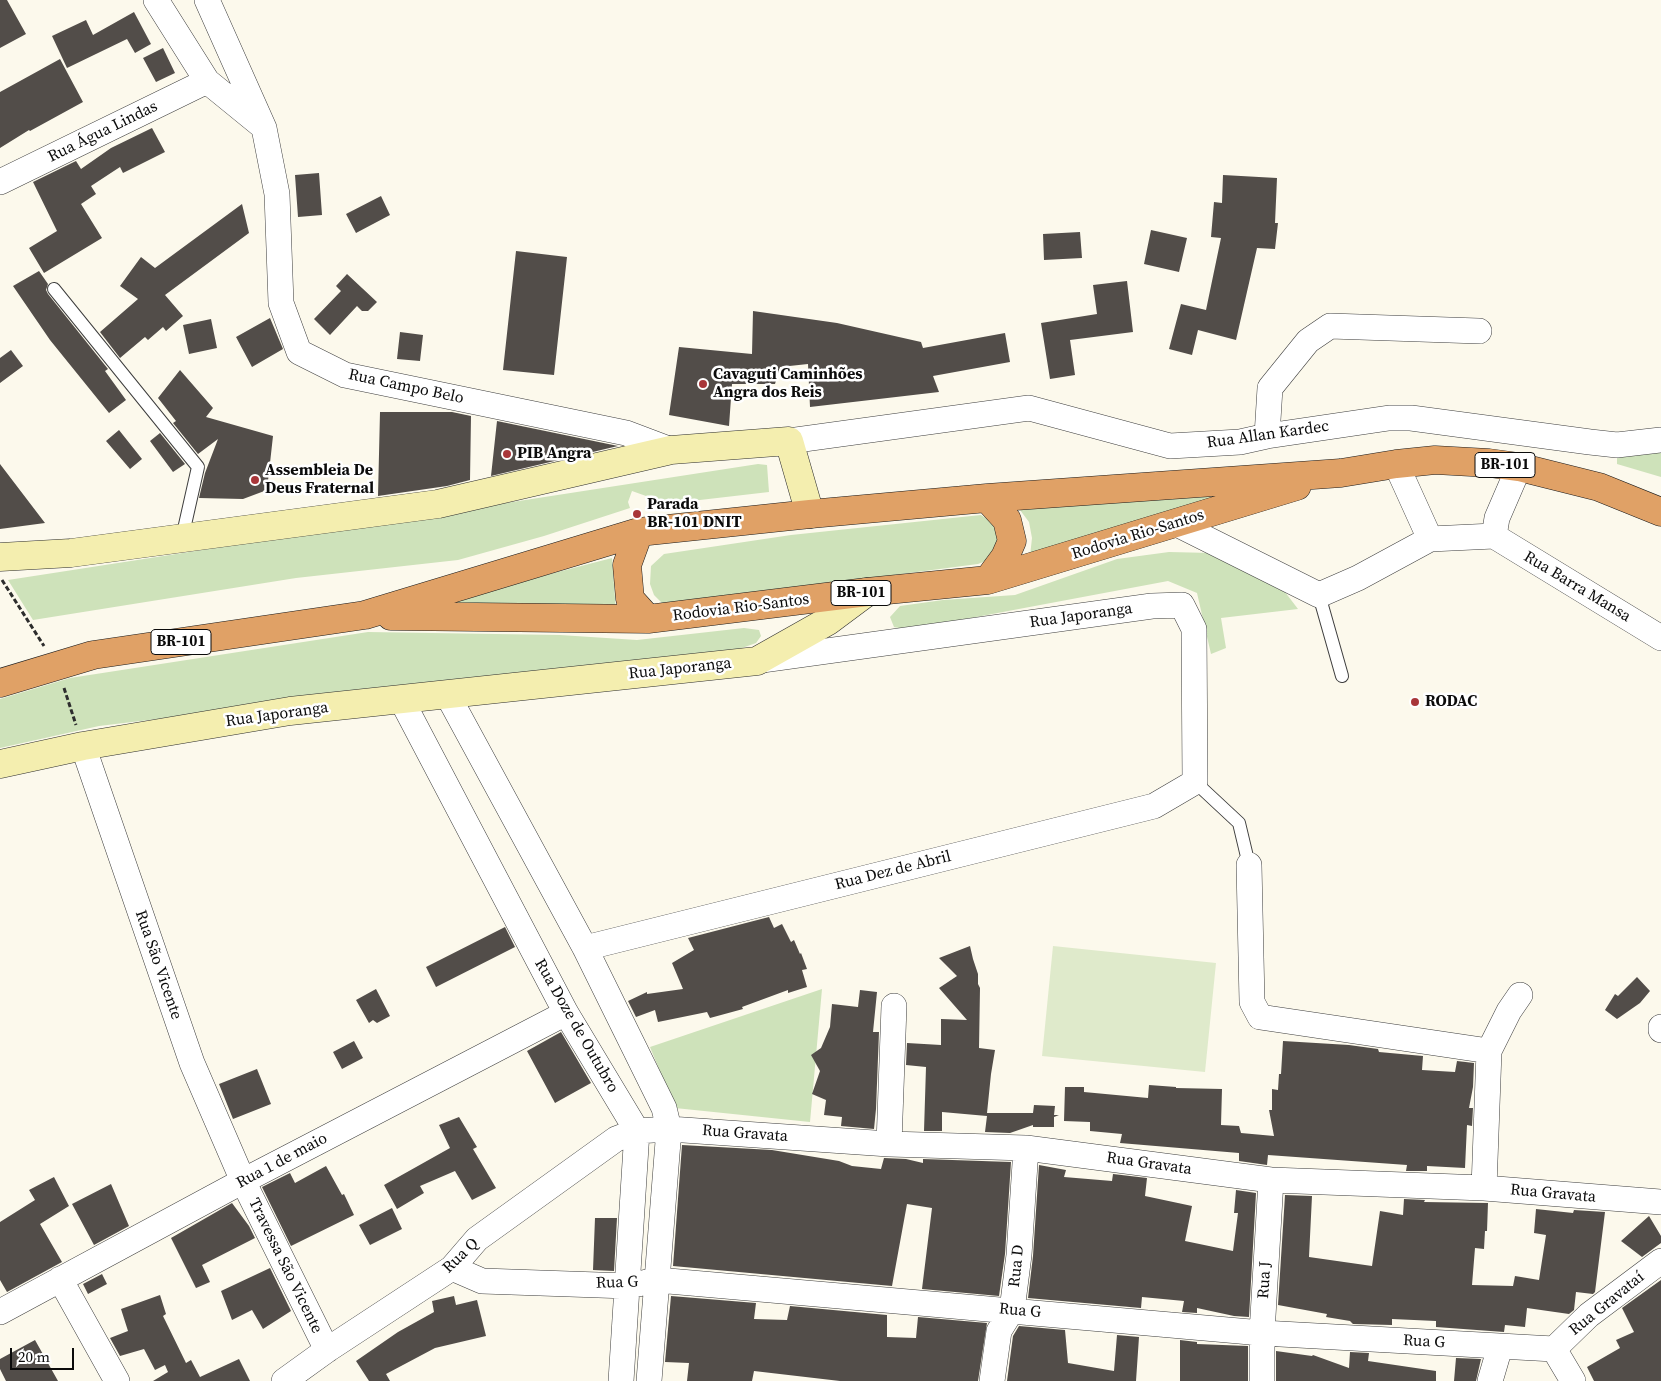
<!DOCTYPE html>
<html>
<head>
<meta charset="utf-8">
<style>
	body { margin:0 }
	#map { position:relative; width:1661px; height:1381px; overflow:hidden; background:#fcf9ec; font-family:"Source Serif 4",serif }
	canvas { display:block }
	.scale { position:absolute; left:10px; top:1348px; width:64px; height:22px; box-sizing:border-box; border:2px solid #0b0b0b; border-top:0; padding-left:6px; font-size:15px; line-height:18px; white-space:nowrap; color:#0b0b0b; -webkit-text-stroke:4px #fff; paint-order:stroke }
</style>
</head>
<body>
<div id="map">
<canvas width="1661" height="1381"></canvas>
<div class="scale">20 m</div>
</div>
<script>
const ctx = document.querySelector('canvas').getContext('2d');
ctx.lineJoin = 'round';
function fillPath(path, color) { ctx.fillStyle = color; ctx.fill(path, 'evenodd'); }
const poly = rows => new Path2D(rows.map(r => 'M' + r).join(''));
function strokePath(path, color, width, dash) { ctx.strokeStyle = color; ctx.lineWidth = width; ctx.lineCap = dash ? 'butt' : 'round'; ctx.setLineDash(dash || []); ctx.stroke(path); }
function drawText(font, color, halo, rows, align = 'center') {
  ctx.font = font + ' "Source Serif 4",serif'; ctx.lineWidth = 5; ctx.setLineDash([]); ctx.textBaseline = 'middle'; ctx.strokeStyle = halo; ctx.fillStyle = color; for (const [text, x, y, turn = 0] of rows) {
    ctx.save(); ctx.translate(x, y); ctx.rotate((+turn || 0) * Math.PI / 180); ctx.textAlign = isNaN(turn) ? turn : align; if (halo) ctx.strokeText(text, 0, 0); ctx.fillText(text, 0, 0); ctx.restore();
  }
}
const green = poly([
	[1661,441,1661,477,1617,464,1617,450],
	[758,464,767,465,769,492,648,506,646,496,632,491,628,502,630,508,544,536,458,560,296,578,33,620,8,580],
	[1222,496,1030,556,1032,538,1029,522,1017,506],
	[981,515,993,523,999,533,996,557,978,564,664,605,654,595,650,584,651,566,664,554,791,535],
	[1169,552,1212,553,1285,592,1298,609,1221,618,1226,648,1211,654,1197,593,1168,581,907,630,894,627,890,617,900,606,943,600,1015,595,1117,559],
	[612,558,616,612,438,603],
	[744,628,759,630,761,636,756,643,739,649,99,726,0,748,0,699,70,678,368,632,560,635,637,640],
	[822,989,810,1122,675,1108,650,1047]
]);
const pitch = poly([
	[1053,946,1216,963,1205,1072,1042,1056]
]);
const building = poly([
	[0,0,7,0,26,34,0,48],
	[134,12,151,44,135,53,127,39,67,68,52,36,86,20,93,35],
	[163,48,175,73,156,82,143,58],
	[60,59,83,102,30,131,29,130,0,148,0,92],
	[152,128,165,152,123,173,120,167,91,186,96,194,81,204,102,238,44,273,29,248,57,231,33,182,76,161,81,169,111,148],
	[319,173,322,215,298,217,295,175],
	[1223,175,1277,178,1275,223,1278,223,1275,249,1257,248,1236,340,1198,330,1192,355,1169,349,1181,304,1206,310,1221,238,1211,237,1214,202,1222,203],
	[381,196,390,215,356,233,346,214],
	[242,204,249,233,165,295,183,316,166,331,163,327,148,340,145,337,120,358,100,332,138,299,120,286,141,257,155,268],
	[1151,230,1187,238,1179,272,1144,264],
	[1080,232,1082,258,1044,260,1043,234],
	[516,251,567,257,554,375,503,370],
	[39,271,48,284,46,290,48,294,108,369,105,371,126,400,109,413,50,340,13,286],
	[347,274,377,302,368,311,362,311,357,306,330,335,314,319,341,291,336,286],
	[1127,281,1133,332,1070,340,1075,375,1050,379,1041,323,1097,314,1093,285],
	[753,311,837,323,921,342,923,348,1005,333,1010,362,933,376,939,392,810,407,808,364,780,367,775,384,732,384,729,426,669,415,679,347,752,354],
	[270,318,283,349,252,367,236,337],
	[211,319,217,348,189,354,183,325],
	[400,332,423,335,420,361,397,359],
	[11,350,23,366,0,383,0,358],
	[180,370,213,408,206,417,273,436,267,490,243,499,199,498,205,473,218,439,198,454,173,423,176,421,158,398],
	[380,412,452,412,471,416,470,480,447,486,378,496],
	[497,421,618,446,491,476],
	[119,430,142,459,130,469,106,441],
	[160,433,185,464,173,472,150,441],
	[0,464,45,523,0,529],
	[769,917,774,928,782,924,791,942,794,940,800,954,801,953,807,969,802,970,807,987,788,993,788,990,742,1007,743,1009,710,1018,707,1012,658,1022,655,1010,636,1017,628,1001,647,992,647,994,683,989,672,963,694,950,688,938],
	[505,927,515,947,436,987,426,967],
	[970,946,973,959,978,974,978,984,980,988,979,1048,995,1050,991,1074,987,1113,1033,1113,1034,1105,1055,1106,1054,1115,1059,1115,1054,1117,1054,1127,1033,1127,1033,1125,1010,1133,985,1132,987,1116,942,1112,942,1131,924,1131,926,1067,906,1065,907,1043,941,1045,941,1019,967,1020,939,988,957,976,939,958],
	[1637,977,1650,991,1640,1003,1617,1019,1605,1010,1615,994,1618,996],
	[376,989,390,1016,377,1023,373,1020,369,1023,356,1000],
	[860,990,877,992,873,1032,879,1032,876,1109,874,1129,841,1126,842,1117,824,1115,826,1100,812,1094,820,1071,811,1055,821,1048,830,1027,832,1004,858,1007],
	[561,1032,591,1083,555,1103,527,1051],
	[354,1041,363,1058,342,1069,333,1052],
	[1283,1041,1349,1045,1378,1049,1379,1052,1423,1056,1422,1070,1455,1072,1457,1061,1474,1063,1473,1087,1469,1108,1473,1108,1472,1126,1467,1125,1465,1168,1427,1166,1427,1171,1406,1171,1407,1165,1268,1155,1267,1165,1239,1161,1239,1153,1120,1143,1122,1134,1090,1131,1090,1122,1064,1121,1065,1087,1084,1087,1084,1092,1148,1098,1149,1085,1176,1087,1176,1088,1222,1089,1221,1125,1239,1126,1241,1133,1274,1136,1269,1110,1272,1110,1272,1089,1278,1090,1279,1074,1281,1074],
	[257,1069,271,1104,233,1119,219,1084],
	[459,1117,477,1147,473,1149,496,1188,472,1200,455,1171,420,1186,424,1193,397,1209,384,1185,450,1148,439,1125],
	[682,1145,772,1150,839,1161,852,1166,881,1169,884,1158,906,1159,923,1163,923,1159,1011,1162,1005,1254,999,1296,922,1289,932,1208,907,1204,892,1286,673,1266],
	[1039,1165,1066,1170,1064,1177,1112,1181,1113,1174,1147,1178,1145,1196,1192,1206,1185,1241,1233,1251,1238,1213,1234,1213,1236,1190,1256,1193,1249,1317,1234,1316,1197,1308,1197,1313,1182,1312,1184,1301,1142,1297,1141,1308,1028,1298,1033,1256],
	[326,1166,342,1195,344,1194,354,1215,291,1246,262,1187,290,1173,295,1183],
	[54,1177,69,1206,40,1224,62,1262,7,1292,0,1280,0,1222,35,1200,29,1190],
	[111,1184,129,1226,94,1245,72,1204],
	[1285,1195,1312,1196,1309,1257,1372,1266,1380,1211,1403,1215,1404,1199,1425,1200,1424,1202,1488,1203,1487,1231,1485,1231,1484,1249,1475,1248,1472,1285,1513,1286,1515,1276,1539,1280,1546,1235,1534,1233,1536,1209,1573,1213,1574,1210,1605,1212,1595,1292,1593,1294,1576,1292,1574,1310,1569,1314,1527,1308,1525,1327,1505,1325,1504,1332,1436,1327,1436,1321,1392,1319,1392,1325,1353,1324,1350,1321,1326,1317,1327,1314,1278,1305],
	[232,1203,249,1226,255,1238,202,1265,210,1282,196,1288,171,1238],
	[392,1208,402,1229,370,1245,359,1225],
	[1649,1216,1661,1236,1661,1243,1642,1257,1621,1241],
	[595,1218,617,1218,614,1271,593,1270],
	[270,1268,291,1311,263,1329,252,1310,232,1320,221,1291],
	[102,1274,107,1284,88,1294,83,1284],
	[1661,1280,1661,1381,1594,1381,1587,1367,1620,1348,1616,1340,1634,1332,1622,1308],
	[160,1295,166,1314,163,1316,186,1363,191,1360,200,1377,239,1359,250,1381,153,1381,168,1372,165,1365,155,1370,144,1349,120,1356,110,1338,128,1331,121,1309],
	[454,1296,456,1305,477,1300,486,1336,435,1348,386,1374,390,1381,369,1381,356,1361,398,1332,434,1312,432,1301],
	[671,1296,756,1303,754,1319,787,1320,790,1306,887,1315,887,1337,916,1338,918,1317,987,1323,978,1381,840,1381,754,1371,752,1381,687,1381,689,1363,665,1362],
	[1019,1326,1065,1330,1068,1363,1114,1371,1117,1335,1139,1337,1136,1381,1007,1381,1013,1336],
	[35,1340,58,1381,6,1381,0,1369,0,1359],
	[1180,1340,1197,1342,1197,1344,1248,1346,1248,1381,1180,1381],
	[1276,1351,1312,1356,1313,1355,1349,1368,1350,1352,1369,1353,1368,1361,1436,1371,1436,1381,1276,1381],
	[1456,1358,1481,1359,1476,1381,1454,1381]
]);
const path = poly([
	[2,580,44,646],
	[64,688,76,725]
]);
const lane = poly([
	[54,289,198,467,182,538],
	[1319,595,1342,676],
	[1195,782,1239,823,1249,865]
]);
const street = poly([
	[156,0,207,81,261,125],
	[207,0,264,128,277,194,281,303,299,352,345,375,626,433,671,450],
	[0,182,207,81],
	[1267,436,1270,388,1308,341,1330,326,1479,331],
	[789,441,1029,408,1170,446,1240,442,1267,436,1389,418,1411,418,1590,442,1617,445,1661,440],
	[1396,464,1430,539],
	[1177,524,1319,595,1358,578,1430,539,1494,536,1661,638],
	[1494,536,1497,518,1519,467],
	[447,694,585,948,664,1108,669,1129,649,1381],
	[401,699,566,1013,637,1131,621,1381],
	[83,746,192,1063,243,1181,327,1350],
	[1249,865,1252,1002,1260,1017,1489,1051],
	[585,948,1154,806,1195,782,1194,629,1182,605,1152,606,762,660],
	[1661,1027,1661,1030],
	[889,1144,894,1006],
	[1484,1188,1489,1051,1509,1011,1520,995],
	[452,1268,482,1281,628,1286,657,1280,1262,1333,1554,1349],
	[60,1279,117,1381],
	[0,1312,243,1181,566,1013],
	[1554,1349,1589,1315,1661,1261],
	[1554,1349,1573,1381],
	[284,1381,327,1350,452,1268,477,1239,616,1139,637,1131,669,1129,889,1144,1026,1148,1271,1180,1484,1188,1661,1202],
	[992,1381,999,1331,1012,1310,1019,1255,1026,1148],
	[1262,1381,1262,1333,1271,1180],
	[1490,1381,1500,1347]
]);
const secondary = poly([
	[0,557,71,553,438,504,671,450,789,441,810,514],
	[0,764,83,746,290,711,757,661,828,621,867,592]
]);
const highway = poly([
	[987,498,1007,520,1012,541,1005,557,988,580],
	[639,532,627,565,630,599,648,619],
	[391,616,648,619,867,592,988,580,1297,486],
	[0,683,93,655,365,615,639,532,810,514,987,498,1341,473,1396,464,1435,460,1489,463,1519,467,1599,487,1661,512]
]);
const markers = [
	[703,384,5,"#a83639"],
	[507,454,5,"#a83639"],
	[255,480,5,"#a83639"],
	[637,514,5,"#a83639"],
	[1415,702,5,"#a83639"]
];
const shields = [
	[1505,465,60],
	[861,593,60],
	[181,642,60]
];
const shieldNames = [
	["BR-101",1505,465],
	["BR-101",861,593],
	["BR-101",181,642]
];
const streetNames = [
	["Rua Água Lindas",103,132,-26],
	["Rua Campo Belo",406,387,12],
	["Rua Allan Kardec",1268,435,-8],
	["Rodovia Rio-Santos",1138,535,-17],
	["Rua Barra Mansa",1577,587,31],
	["Rodovia Rio-Santos",741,608,-7],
	["Rua Japoranga",1081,616,-8],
	["Rua Japoranga",680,669,-6],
	["Rua Japoranga",277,715,-8],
	["Rua Dez de Abril",893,871,-14],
	["Rua São Vicente",158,965,71],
	["Rua Doze de Outubro",576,1026,60],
	["Rua Gravata",745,1134,4],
	["Rua 1 de maio",282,1161,-28],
	["Rua Gravata",1149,1164,8],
	["Rua Gravata",1553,1194,5],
	["Rua Q",461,1256,-44],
	["Travessa São Vicente",285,1266,64],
	["Rua D",1017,1266,-84],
	["Rua J",1265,1280,-87],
	["Rua G",617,1283,-2],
	["Rua Gravataí",1607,1304,-39],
	["Rua G",1020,1311,5],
	["Rua G",1424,1342,3]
];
const poiNames = [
	["Cavaguti Caminhões",713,375],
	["Angra dos Reis",713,393],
	["PIB Angra",517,454],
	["Assembleia De",265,471],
	["Deus Fraternal",265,489],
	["Parada",647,505],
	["BR-101 DNIT",647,523],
	["RODAC",1425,702]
];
fillPath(green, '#cee2ba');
fillPath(pitch, '#dfeacb');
fillPath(building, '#524d49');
strokePath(lane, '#3e3e3e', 14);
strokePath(street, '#3e3e3e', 26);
strokePath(secondary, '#2d2d2d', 29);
strokePath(highway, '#1c1c1c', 29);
strokePath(path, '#2d2d2d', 3, [5, 2.5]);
strokePath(lane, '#fff', 12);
strokePath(street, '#fff', 25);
strokePath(secondary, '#f4eeaf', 28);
strokePath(highway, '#e0a166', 28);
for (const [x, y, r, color] of markers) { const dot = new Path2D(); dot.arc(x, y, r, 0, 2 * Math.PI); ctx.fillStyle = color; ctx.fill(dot); strokePath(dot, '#fff', 2); }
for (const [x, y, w] of shields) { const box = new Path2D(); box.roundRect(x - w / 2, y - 12.5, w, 25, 4); ctx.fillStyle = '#fff'; ctx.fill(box); strokePath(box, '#0b0b0b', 1); }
drawText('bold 15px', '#0b0b0b', null, shieldNames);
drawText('16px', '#0b0b0b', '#fff', streetNames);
drawText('bold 16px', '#0b0b0b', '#fff', poiNames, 'left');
</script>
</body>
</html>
